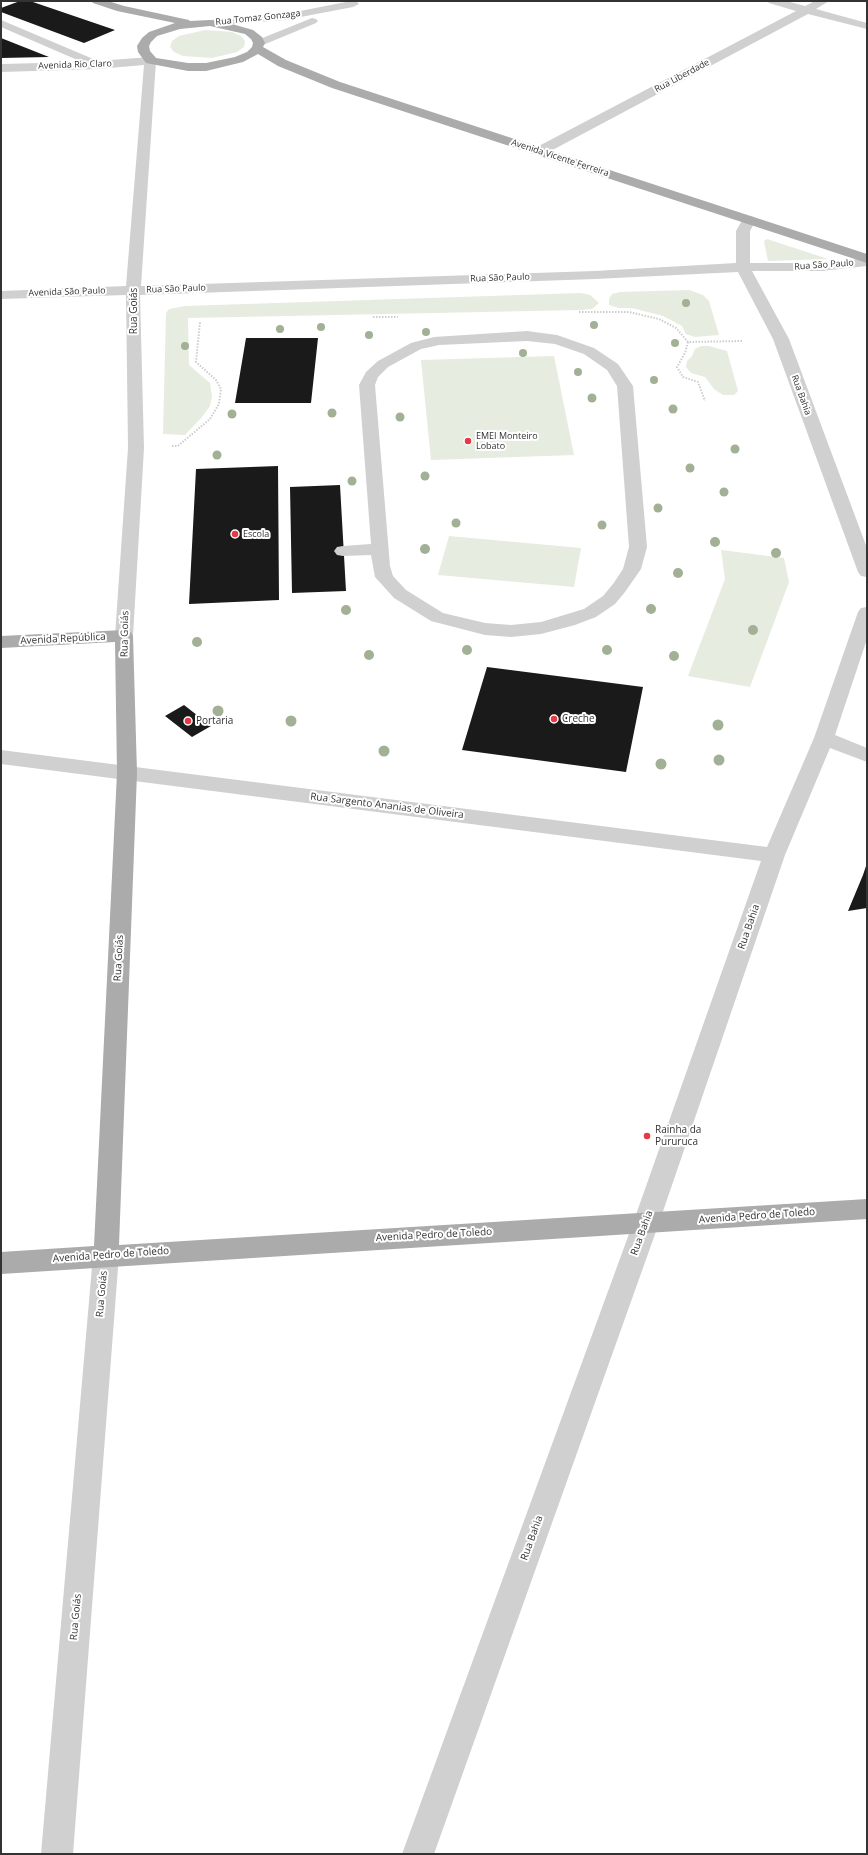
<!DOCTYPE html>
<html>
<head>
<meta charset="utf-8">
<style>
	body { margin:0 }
	#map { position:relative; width:868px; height:1855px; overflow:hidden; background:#fff; font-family:"Open Sans",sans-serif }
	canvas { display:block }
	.frame { position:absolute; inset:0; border:2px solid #333; pointer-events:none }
</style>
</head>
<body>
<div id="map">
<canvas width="868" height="1855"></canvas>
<div class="frame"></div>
</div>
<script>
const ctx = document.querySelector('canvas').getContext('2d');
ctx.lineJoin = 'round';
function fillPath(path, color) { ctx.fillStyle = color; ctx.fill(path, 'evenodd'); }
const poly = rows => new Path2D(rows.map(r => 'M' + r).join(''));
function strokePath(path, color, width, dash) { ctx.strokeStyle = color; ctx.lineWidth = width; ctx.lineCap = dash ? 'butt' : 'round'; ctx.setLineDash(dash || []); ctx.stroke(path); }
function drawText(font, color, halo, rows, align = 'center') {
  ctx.font = font + ' "Open Sans",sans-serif'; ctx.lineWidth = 4; ctx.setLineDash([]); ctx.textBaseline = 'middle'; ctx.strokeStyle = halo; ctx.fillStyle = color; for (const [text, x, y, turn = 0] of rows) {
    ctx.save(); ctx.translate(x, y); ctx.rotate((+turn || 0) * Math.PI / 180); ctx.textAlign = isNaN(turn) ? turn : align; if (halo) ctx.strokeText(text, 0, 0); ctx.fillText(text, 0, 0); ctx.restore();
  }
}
const green = poly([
	[205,30,232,32,241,36,245,41,244,47,237,52,212,58,183,56,174,52,170,47,172,41,179,36],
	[767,239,828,259,768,261,764,241],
	[689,290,703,295,709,301,719,335,695,337,686,334,682,326,663,316,632,308,619,308,609,305,609,299,612,294,620,292],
	[581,293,590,295,599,303,592,309,581,310,188,318,189,365,210,383,212,397,210,406,202,417,185,435,163,434,166,313,169,309,185,306],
	[701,346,709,346,727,351,738,391,734,395,723,395,714,389,705,377,691,373,686,367,687,361,692,356,695,349],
	[554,356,574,455,431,460,421,360],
	[449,536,581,548,574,587,438,575],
	[721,550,784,558,789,582,750,687,688,676,725,579]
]);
const building = poly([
	[20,1,30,1,115,30,84,43,1,12,1,8],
	[1,38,49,57,1,58],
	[246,338,318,338,311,403,235,403],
	[278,466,279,600,189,604,196,469],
	[340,485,346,591,292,593,290,487],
	[487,667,643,687,626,772,462,750],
	[184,705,211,726,192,737,165,716],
	[867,863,867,908,848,911,863,875]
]);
const path = poly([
	[579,312,629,312,659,319,676,328,688,342,742,341],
	[373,317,398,317],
	[688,342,685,353,677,367,683,377,698,382,705,401],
	[172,446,178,446,210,419,219,404,221,389,216,380,196,362,200,322]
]);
const minor = poly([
	[351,1,357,2,359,4,353,7,285,20,210,26,204,23,210,20,285,14,351,1],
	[767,1,786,1,805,6,815,1,829,1,816,9,867,23,867,29,808,14,545,154,535,154,534,151,535,148,796,11,769,3,767,1],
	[312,18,316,19,318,21,316,23,263,45,255,45,253,43,255,41,312,18],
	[1,20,98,61,150,57,156,61,141,286,595,271,736,263,736,231,744,217,749,216,754,217,756,220,750,231,750,263,821,263,867,258,867,266,821,271,752,271,789,339,867,548,867,577,861,576,858,572,773,339,738,272,595,279,140,295,144,448,133,636,131,640,124,642,117,640,115,636,128,448,126,295,1,299,1,291,126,286,144,65,98,69,1,72,1,64,82,62,1,27,1,20],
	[527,331,557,335,594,348,618,364,633,386,647,547,641,569,625,592,615,604,596,617,575,625,541,634,511,637,485,635,431,621,394,598,375,577,371,555,343,556,337,555,334,551,337,547,343,546,371,544,359,385,366,372,378,361,411,343,434,337,527,331],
	[527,341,555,344,584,354,607,370,617,386,629,547,623,569,613,584,603,596,584,609,541,622,511,625,485,623,443,613,406,590,393,576,390,566,375,385,378,377,388,367,421,349,439,345,527,341],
	[867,607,867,639,835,735,867,748,867,762,830,748,785,855,659,1223,434,1854,402,1854,633,1223,761,861,1,764,1,750,767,847,814,738,858,612,861,608,867,607],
	[106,1244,115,1247,119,1255,73,1854,41,1854,93,1255,97,1247,106,1244]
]);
const major = poly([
	[91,1,108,1,124,6,189,20,190,21,210,20,225,22,253,30,262,37,265,43,263,47,286,60,340,82,867,254,867,263,332,88,278,66,258,54,243,62,206,71,188,71,146,63,138,52,137,46,142,38,149,32,175,23,117,11,93,3,91,1],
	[210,26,245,34,251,39,253,43,252,47,247,52,235,57,206,63,188,63,156,58,150,51,149,46,151,42,157,36,180,29,210,26],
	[124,630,131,632,133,636,137,773,119,1245,867,1199,867,1219,1,1274,1,1252,94,1246,117,773,115,642,1,648,1,636,124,630]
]);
const trees = [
	[686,303,4],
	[594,325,4],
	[321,327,4],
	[280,329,4],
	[426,332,4],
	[369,335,4],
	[675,343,4],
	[185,346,4],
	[523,353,4],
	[578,372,4],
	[654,380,4],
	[592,398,4.5],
	[673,409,4.5],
	[332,413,4.5],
	[232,414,4.5],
	[400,417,4.5],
	[735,449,4.5],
	[217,455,4.5],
	[690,468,4.5],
	[425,476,4.5],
	[352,481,4.5],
	[724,492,4.5],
	[658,508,4.5],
	[456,523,4.5],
	[602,525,4.5],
	[715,542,5],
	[425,549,5],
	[776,553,5],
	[678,573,5],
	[651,609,5],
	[346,610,5],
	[753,630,5],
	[197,642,5],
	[467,650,5],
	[607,650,5],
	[369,655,5],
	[674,656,5],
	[218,711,5.5],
	[291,721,5.5],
	[718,725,5.5],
	[384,751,5.5],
	[719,760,5.5],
	[661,764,5.5]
];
const markers = [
	[468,441,4,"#e63946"],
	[235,534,4,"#e63946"],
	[554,719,4,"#e63946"],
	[188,721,4,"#e63946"],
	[647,1136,4,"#e63946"]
];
const farStreetnames = [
	["Rua Tomaz Gonzaga",258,18,-6],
	["Avenida Rio Claro",75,65,-2],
	["Rua Liberdade",682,76,-28],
	["Avenida Vicente Ferreira",560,158,18],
	["Rua São Paulo",824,265,-4],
	["Rua São Paulo",500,278,-2],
	["Rua São Paulo",176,289,-2],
	["Avenida São Paulo",67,292,-2],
	["Rua Bahia",801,395,70]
];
const farPoinames = [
	["EMEI Monteiro",476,436],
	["Lobato",476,446],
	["Escola",243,534]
];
const streetNames = [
	["Rua Goiás",134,311,-90],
	["Rua Goiás",125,634,-89],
	["Avenida República",63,639,-3],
	["Rua Sargento Ananias de Oliveira",387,806,7],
	["Rua Bahia",749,927,-71],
	["Rua Goiás",119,958,-87],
	["Avenida Pedro de Toledo",757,1216,-4],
	["Rua Bahia",642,1233,-70],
	["Avenida Pedro de Toledo",434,1235,-3],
	["Avenida Pedro de Toledo",111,1255,-4],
	["Rua Goiás",102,1294,-85],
	["Rua Bahia",532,1538,-70],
	["Rua Goiás",76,1617,-85]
];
const poiNames = [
	["Creche",562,719],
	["Portaria",196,721],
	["Rainha da",655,1130],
	["Pururuca",655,1142]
];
fillPath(green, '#e6ecdf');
fillPath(building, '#1a1a1a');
strokePath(path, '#cdcdcd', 2, [1.5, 1.5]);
fillPath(minor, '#d0d0d0');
fillPath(major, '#ababab');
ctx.fillStyle = '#a2b095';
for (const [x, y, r] of trees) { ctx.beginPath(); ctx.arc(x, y, r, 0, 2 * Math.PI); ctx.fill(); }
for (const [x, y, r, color] of markers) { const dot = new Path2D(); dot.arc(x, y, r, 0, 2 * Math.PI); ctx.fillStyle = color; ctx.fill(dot); strokePath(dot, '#fff', 1.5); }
drawText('9px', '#333', '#fff', farStreetnames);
drawText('9px', '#333', '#fff', farPoinames, 'left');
drawText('10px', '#333', '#fff', streetNames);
drawText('10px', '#333', '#fff', poiNames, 'left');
</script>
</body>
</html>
